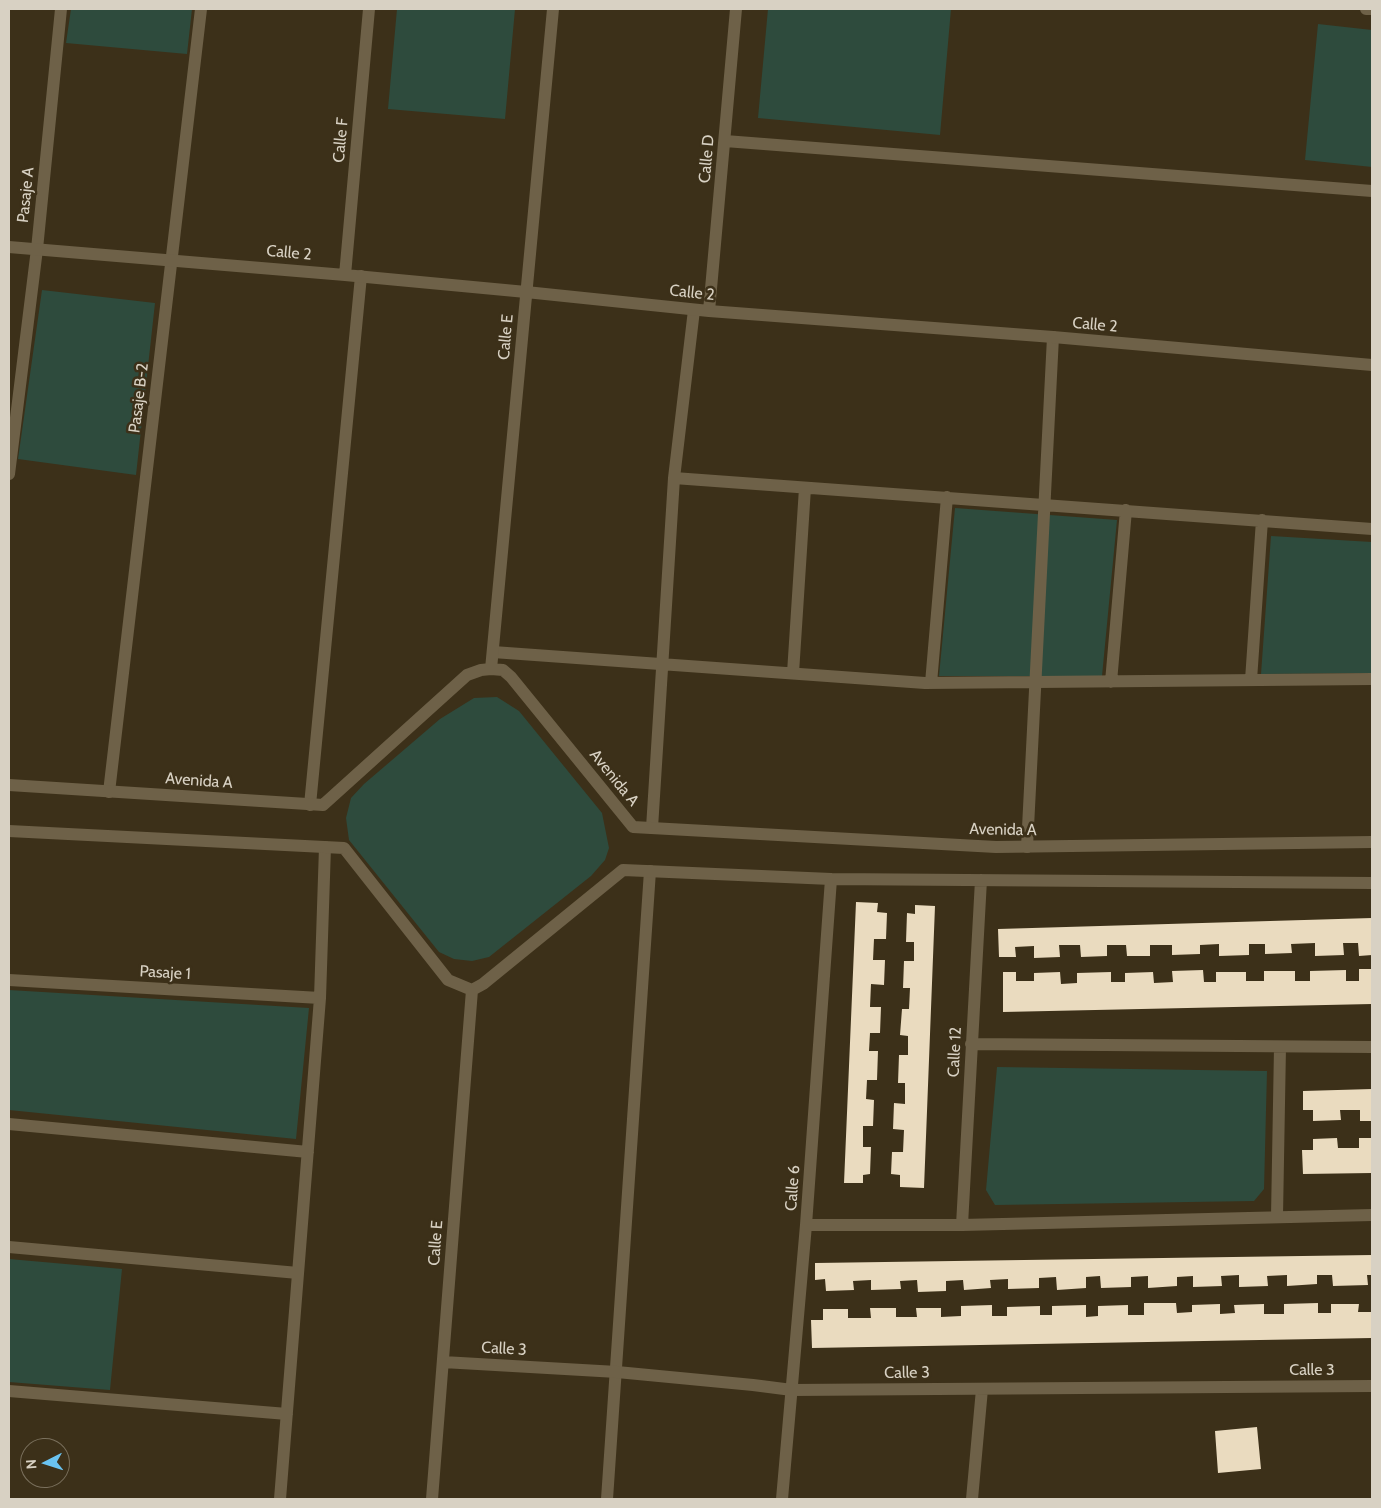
<!DOCTYPE html>
<html>
<head>
<meta charset="utf-8">
<style>
	body { margin:0 }
	#map { position:relative; width:1381px; height:1508px; overflow:hidden; background:#3c3019; font-family:Cabin,sans-serif }
	canvas { display:block }
	.frame { position:absolute; inset:0; border:10px solid #d8d1c3; pointer-events:none }
	.north { position:absolute; left:20px; top:1438px; width:50px; height:50px; box-sizing:border-box; background:#3c3019; border:1px solid #7a705d; border-radius:50%; rotate:265deg; font-size:14px; font-weight:700; line-height:20px; text-align:center; color:#d8d1c3 }
	.north::after { content:''; display:block; margin:auto; width:18px; height:22px; background:#6ac3f1; clip-path:polygon(50% 0,100% 100%,50% 72%,0 100%) }
</style>
</head>
<body>
<div id="map">
<canvas width="1381" height="1508"></canvas>
<div class="frame"></div>
<div class="north">N</div>
</div>
<script>
const ctx = document.querySelector('canvas').getContext('2d');
ctx.lineJoin = 'round';
function fillPath(path, color) { ctx.fillStyle = color; ctx.fill(path, 'evenodd'); }
const poly = rows => new Path2D(rows.map(r => 'M' + r).join(''));
function strokePath(path, color, width, dash) { ctx.strokeStyle = color; ctx.lineWidth = width; ctx.lineCap = dash ? 'butt' : 'round'; ctx.setLineDash(dash || []); ctx.stroke(path); }
function drawText(font, color, halo, rows, align = 'center') {
  ctx.font = font + ' Cabin,sans-serif'; ctx.lineWidth = 5; ctx.setLineDash([]); ctx.textBaseline = 'middle'; ctx.strokeStyle = halo; ctx.fillStyle = color; for (const [text, x, y, turn = 0] of rows) {
    ctx.save(); ctx.translate(x, y); ctx.rotate((+turn || 0) * Math.PI / 180); ctx.textAlign = isNaN(turn) ? turn : align; if (halo) ctx.strokeText(text, 0, 0); ctx.fillText(text, 0, 0); ctx.restore();
  }
}
const green = poly([
	[71,9,192,9,187,54,66,43],
	[397,9,515,9,505,119,388,109],
	[768,9,951,9,940,135,758,118],
	[1318,24,1372,30,1372,167,1305,160],
	[42,290,155,303,136,475,18,459],
	[955,508,1117,520,1102,676,939,676],
	[1271,536,1372,542,1372,673,1261,674],
	[497,697,519,711,602,813,609,848,605,860,591,876,489,957,472,961,454,959,439,952,349,840,346,818,351,798,364,784,440,719,474,698],
	[9,990,309,1008,296,1139,9,1110],
	[997,1067,1267,1071,1264,1189,1254,1201,995,1205,986,1190],
	[9,1259,122,1269,110,1390,9,1382]
]);
const building = poly([
	[856,902,878,903,877,912,887,913,886,939,874,939,873,960,885,960,884,985,871,984,870,1007,881,1007,880,1033,870,1033,869,1051,878,1051,877,1080,867,1080,866,1099,874,1100,873,1126,863,1126,863,1147,871,1147,870,1174,863,1175,863,1183,844,1183],
	[915,905,935,906,924,1188,900,1187,900,1175,891,1174,892,1152,903,1152,904,1130,893,1129,894,1103,905,1104,905,1083,898,1083,899,1055,908,1055,908,1036,900,1035,902,1009,909,1009,910,988,903,988,904,961,914,961,914,942,906,942,907,913,915,914],
	[1372,918,1372,955,1359,956,1358,943,1343,943,1344,955,1315,956,1315,943,1291,944,1292,953,1265,954,1265,944,1249,944,1249,955,1219,956,1219,944,1200,945,1200,954,1172,955,1172,945,1150,945,1150,956,1127,956,1126,945,1107,945,1107,956,1081,957,1080,945,1059,945,1060,957,1034,958,1034,946,1015,947,1016,957,999,957,998,929],
	[1359,969,1372,969,1372,1004,1003,1012,1003,972,1016,972,1016,981,1034,981,1034,973,1060,972,1061,984,1077,983,1077,973,1111,972,1111,982,1125,982,1125,973,1153,972,1154,983,1173,982,1172,971,1203,970,1204,982,1216,982,1216,972,1246,972,1246,981,1264,981,1264,971,1295,971,1295,981,1310,981,1310,971,1346,970,1346,981,1359,981],
	[1372,1089,1372,1121,1360,1121,1360,1110,1340,1110,1341,1120,1313,1121,1313,1110,1303,1110,1303,1091],
	[1337,1138,1338,1148,1359,1148,1359,1138,1372,1138,1372,1173,1303,1174,1302,1150,1313,1150,1313,1139],
	[1372,1255,1372,1275,1367,1275,1368,1285,1333,1286,1332,1275,1317,1275,1317,1284,1287,1286,1287,1275,1267,1276,1268,1286,1239,1287,1239,1275,1221,1276,1222,1286,1193,1287,1193,1276,1177,1277,1177,1286,1148,1288,1148,1276,1131,1277,1131,1287,1101,1288,1100,1276,1086,1277,1086,1288,1057,1290,1056,1277,1039,1278,1039,1288,1008,1289,1008,1279,990,1280,991,1288,964,1290,963,1280,946,1281,946,1291,918,1292,917,1280,900,1281,901,1289,871,1290,871,1280,853,1281,854,1290,826,1291,825,1279,815,1280,815,1263],
	[1144,1303,1176,1303,1177,1313,1192,1312,1192,1305,1220,1304,1220,1314,1235,1313,1234,1305,1264,1304,1264,1314,1284,1314,1284,1304,1318,1303,1318,1313,1331,1313,1331,1304,1359,1304,1358,1312,1372,1312,1372,1338,812,1348,811,1320,823,1320,823,1309,848,1309,848,1318,871,1318,870,1308,896,1308,896,1317,917,1317,916,1308,941,1308,941,1317,961,1316,961,1306,992,1305,992,1316,1007,1316,1007,1307,1040,1306,1040,1315,1052,1315,1052,1306,1086,1305,1086,1317,1098,1316,1098,1306,1128,1305,1128,1315,1144,1315],
	[1257,1427,1261,1469,1218,1473,1215,1431]
]);
const pedestrian = poly([
	[9,474,37,249,61,9],
	[674,478,1372,529],
	[493,652,925,683,1372,679],
	[793,673,805,488],
	[1251,680,1262,520],
	[1111,682,1126,510],
	[931,683,947,497],
	[109,792,201,9],
	[310,805,361,276],
	[652,828,674,478,694,310],
	[1027,847,1053,337],
	[9,980,320,998],
	[9,1124,308,1152],
	[9,1247,298,1273],
	[9,1391,287,1414],
	[280,1499,320,998,325,847],
	[607,1499,650,871]
]);
const minor = poly([
	[1366,9,1372,9],
	[725,141,1372,191],
	[9,247,345,275,526,292,709,311,1053,337,1372,365],
	[345,275,369,9],
	[709,311,736,9],
	[491,669,553,9],
	[9,785,323,805,467,675,481,670,491,669,503,670,511,677,633,827,996,847,1372,842],
	[9,831,344,848,448,980,472,990,483,984,623,870,831,879,1372,883],
	[971,1044,1372,1047],
	[1277,1216,1280,1047],
	[806,1225,962,1225,1372,1215],
	[962,1225,981,880],
	[443,1362,617,1372,753,1385,792,1390,1372,1386],
	[432,1499,472,990],
	[782,1499,806,1225,831,879],
	[972,1499,982,1389]
]);
const streetNames = [
	["Calle F",341,140,-85],
	["Calle D",707,159,-85],
	["Pasaje A",26,195,-84],
	["Calle 2",289,253,5],
	["Calle 2",692,293,6],
	["Calle 2",1095,325,5],
	["Calle E",506,337,-85],
	["Pasaje B-2",139,398,-83],
	["Avenida A",614,778,51],
	["Avenida A",199,781,4],
	["Avenida A",1003,830,1],
	["Pasaje 1",165,973,3],
	["Calle 12",955,1052,-87],
	["Calle 6",793,1188,-86],
	["Calle E",436,1243,-86],
	["Calle 3",504,1349,3],
	["Calle 3",1312,1370],
	["Calle 3",907,1373,-1]
];
fillPath(green, '#2e4b3d');
fillPath(building, '#eadbbf');
strokePath(pedestrian, '#6e6148', 12);
strokePath(minor, '#6e6148', 12);
drawText('16px', '#d8d1c3', '#3c3019', streetNames);
</script>
</body>
</html>
